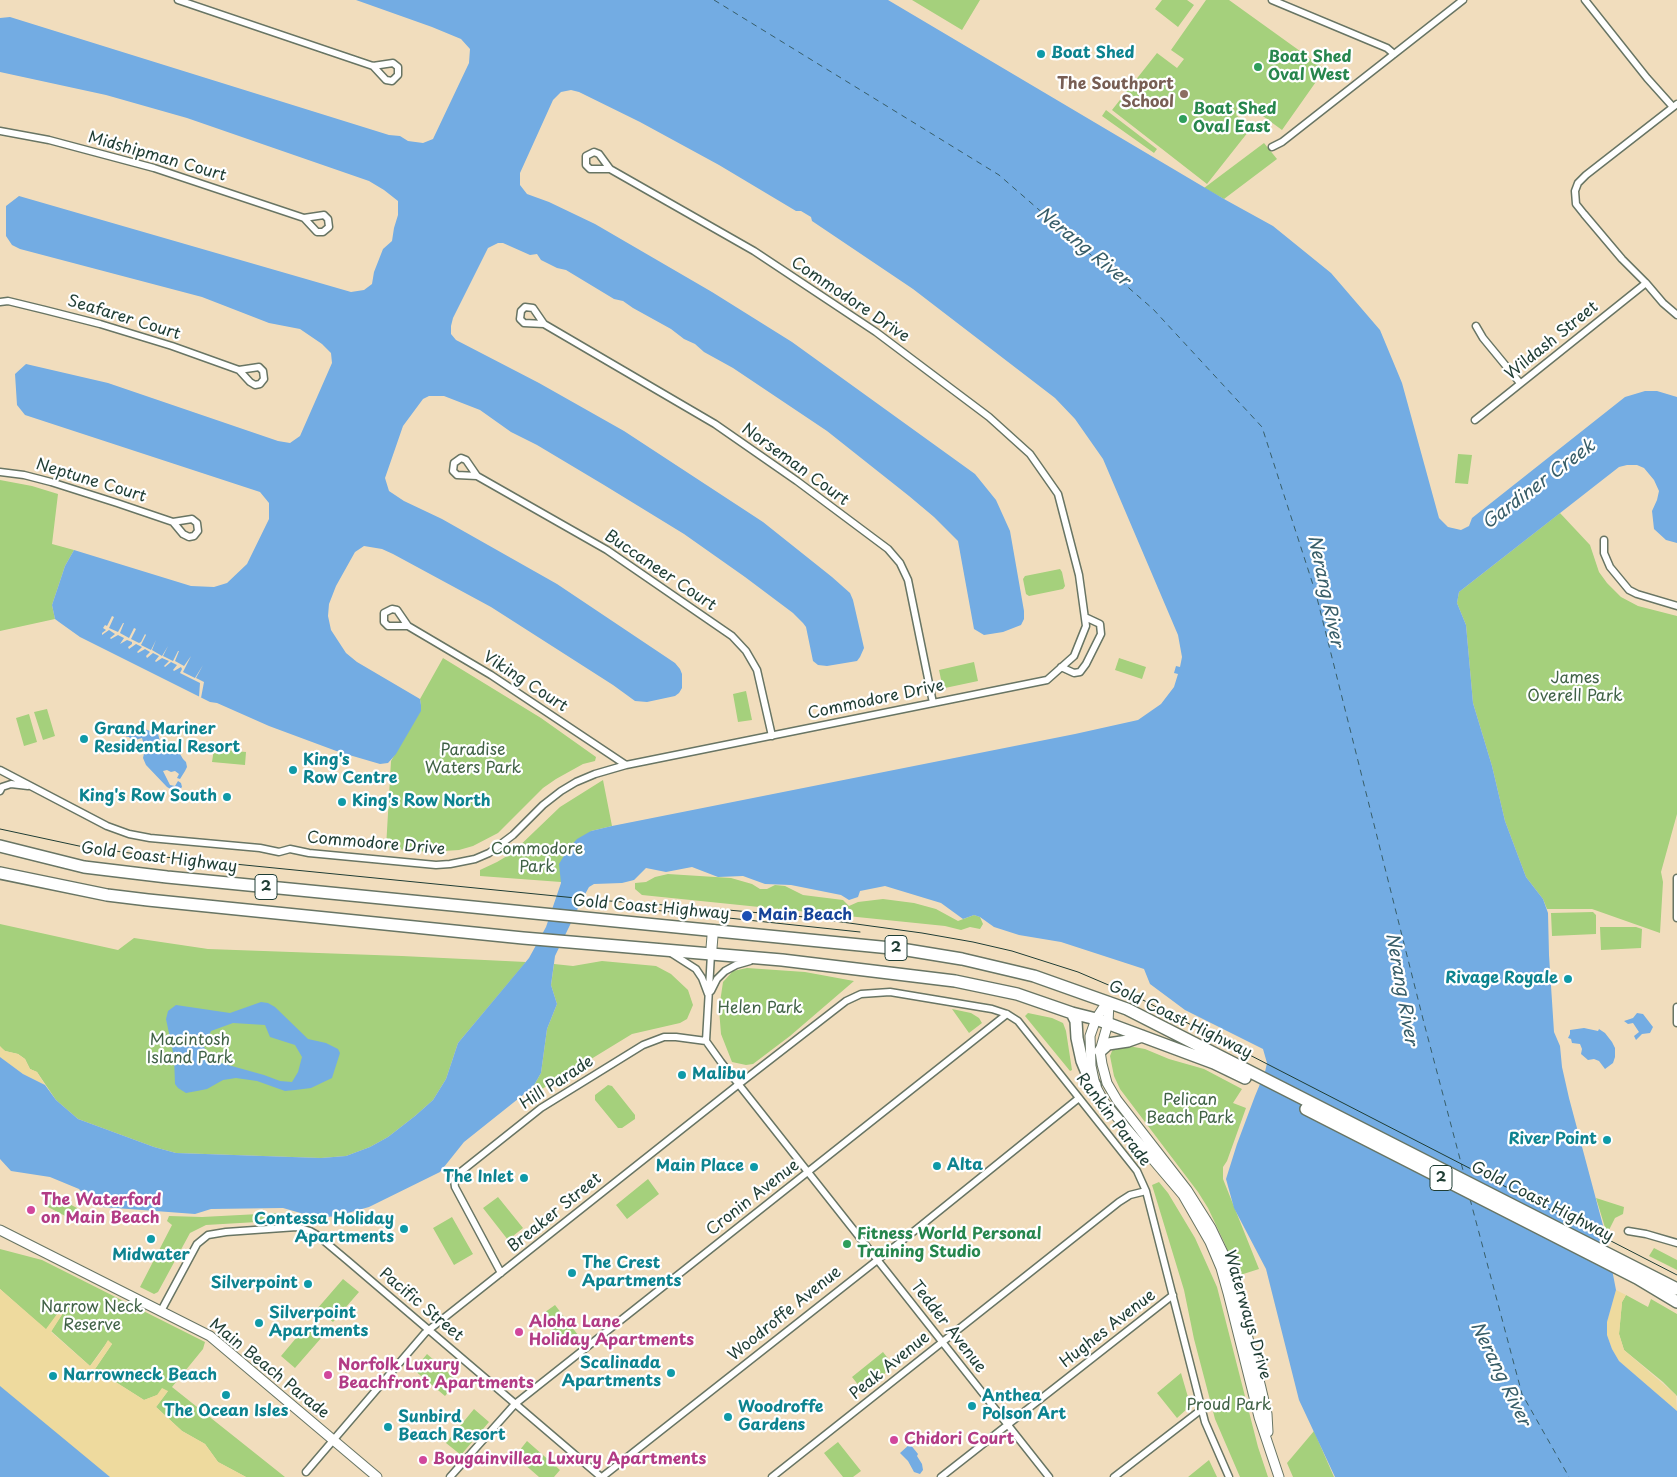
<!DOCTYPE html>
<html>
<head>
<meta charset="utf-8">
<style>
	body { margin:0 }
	canvas { display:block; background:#f1ddbd }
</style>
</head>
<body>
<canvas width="1677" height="1477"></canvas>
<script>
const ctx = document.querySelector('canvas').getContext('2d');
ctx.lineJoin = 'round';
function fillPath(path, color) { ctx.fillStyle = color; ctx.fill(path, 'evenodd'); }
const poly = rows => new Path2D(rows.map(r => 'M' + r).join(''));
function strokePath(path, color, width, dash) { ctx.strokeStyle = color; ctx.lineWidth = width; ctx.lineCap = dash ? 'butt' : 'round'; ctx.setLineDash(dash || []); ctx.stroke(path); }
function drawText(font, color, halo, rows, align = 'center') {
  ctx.font = font + ' "Playpen Sans",sans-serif'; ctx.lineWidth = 4.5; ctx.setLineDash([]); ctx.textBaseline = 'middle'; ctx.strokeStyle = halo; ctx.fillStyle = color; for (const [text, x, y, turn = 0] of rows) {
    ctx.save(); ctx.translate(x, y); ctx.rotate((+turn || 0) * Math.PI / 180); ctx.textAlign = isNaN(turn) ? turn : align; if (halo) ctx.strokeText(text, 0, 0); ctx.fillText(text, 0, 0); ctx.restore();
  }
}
const green = poly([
	[912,0,980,0,962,30],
	[1162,0,1187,0,1194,5,1178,27,1155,9],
	[1206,0,1229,0,1325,69,1282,130,1245,103,1236,115,1252,127,1207,184,1112,110,1157,53,1177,68,1184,59,1171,50],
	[1106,110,1157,149,1154,153,1102,116],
	[1264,143,1277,159,1224,199,1204,188],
	[1458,454,1472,455,1468,484,1455,483],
	[0,480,32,486,58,494,52,544,74,550,65,566,52,605,55,619,0,631],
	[1560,513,1590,545,1599,572,1607,583,1621,597,1638,606,1677,616,1677,814,1661,872,1663,882,1660,933,1592,909,1547,909,1543,899,1526,877,1505,821,1492,766,1473,703,1466,625,1457,603,1459,592],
	[1060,569,1062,572,1065,586,1063,589,1029,596,1026,594,1023,579,1025,576],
	[443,658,541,718,596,757,595,761,583,764,556,779,543,788,498,833,473,846,459,850,429,852,386,848,391,761,420,711,421,705,420,699],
	[1119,658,1146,667,1142,679,1115,670],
	[974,662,978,681,945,688,942,684,939,670],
	[746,691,752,720,738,722,733,694],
	[47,709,55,736,43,740,34,712],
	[29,714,37,742,24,746,16,718],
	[214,749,246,752,245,765,212,762],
	[603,780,612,826,591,831,561,882,480,876,480,870,497,862,512,853,560,807],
	[668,874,731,878,752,884,760,889,767,889,775,885,785,886,803,895,843,900,849,906,858,902,883,899,914,903,936,909,958,921,974,915,980,917,983,924,980,929,970,927,961,930,945,926,642,895,635,889,635,883,646,882,655,877],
	[1593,912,1596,915,1596,934,1552,936,1551,913],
	[0,924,118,950,134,938,208,949,402,956,526,962,458,1043,446,1079,433,1100,415,1116,388,1137,370,1147,346,1156,321,1158,176,1153,154,1147,78,1119,56,1100,37,1072,30,1069,25,1059,18,1054,5,1051,0,1047],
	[1600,927,1636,927,1642,929,1641,948,1601,950],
	[602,961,656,966,671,974,688,990,693,1005,687,1019,680,1023,632,1034,542,1089,533,1087,541,1073,547,1029,557,1004,551,985,554,964,573,966],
	[747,968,805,972,854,981,790,1036,753,1064,746,1065,732,1062,721,1034,719,1009,723,982,733,971],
	[952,1009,971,1013,979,1018,982,1023,969,1033],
	[1028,1013,1052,1018,1063,1023,1066,1031,1072,1070,1070,1071,1025,1016],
	[1123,1045,1145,1049,1169,1059,1204,1069,1242,1089,1233,1103,1246,1108,1227,1161,1223,1167,1223,1179,1259,1269,1237,1276,1225,1244,1208,1208,1198,1192,1120,1089,1114,1076,1110,1056,1112,1051,1116,1046],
	[608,1085,612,1086,635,1115,635,1119,622,1128,618,1128,595,1100,595,1095],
	[648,1179,659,1194,627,1219,616,1205],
	[1159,1182,1168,1193,1195,1238,1217,1287,1258,1447,1268,1477,1240,1477,1215,1419,1194,1339,1184,1290,1152,1185],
	[52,1195,77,1208,71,1219,46,1206],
	[498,1197,523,1228,508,1240,483,1208],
	[1596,1198,1624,1207,1623,1214,1615,1218,1607,1234],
	[278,1213,291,1220,206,1225,190,1233,158,1292,154,1294,140,1287,172,1225,167,1221,169,1216,202,1217],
	[452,1217,473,1254,454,1265,433,1228],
	[1654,1248,1677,1260,1677,1270,1649,1256],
	[0,1249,42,1260,205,1342,203,1349,172,1387,285,1477,246,1477,218,1462,205,1444,182,1431,156,1407,168,1391,144,1400,95,1369,112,1344,108,1341,90,1366,51,1331,63,1313,60,1311,46,1330,0,1289],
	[343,1279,359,1292,333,1322,317,1309],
	[1626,1295,1648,1307,1651,1299,1677,1314,1677,1396,1663,1382,1624,1350,1619,1334,1622,1302],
	[555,1305,578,1335,565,1345,541,1315],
	[307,1325,322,1337,295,1368,281,1356],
	[883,1352,894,1366,863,1391,852,1377],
	[427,1354,458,1381,445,1396,414,1370],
	[1181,1373,1190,1404,1188,1408,1177,1418,1157,1393],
	[474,1409,489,1422,461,1455,446,1443],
	[1314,1431,1334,1477,1293,1477,1287,1463],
	[527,1441,560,1470,554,1477,539,1477,515,1456],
	[838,1442,861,1471,853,1477,843,1477,824,1453],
	[1209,1460,1217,1477,1188,1477]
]);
const sand = poly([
	[0,1046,5,1051,18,1054,25,1059,30,1069,37,1072,45,1085,23,1074,0,1057],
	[0,1289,46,1329,60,1310,63,1313,51,1332,90,1366,101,1352,108,1340,112,1344,95,1369,144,1400,157,1395,162,1388,168,1391,156,1407,182,1431,205,1444,218,1462,246,1477,50,1477,0,1434],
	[1616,1290,1626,1295,1622,1302,1619,1334,1624,1350,1676,1395,1677,1411,1619,1361,1612,1349,1607,1335,1607,1322]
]);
const water = poly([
	[356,0,888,0,1224,199,1273,226,1331,273,1380,330,1402,383,1439,518,1448,527,1461,530,1469,526,1472,518,1625,397,1645,391,1657,391,1677,397,1677,543,1666,540,1654,529,1652,511,1657,500,1659,491,1654,480,1644,468,1637,465,1627,465,1619,467,1459,592,1457,603,1466,625,1473,703,1492,766,1505,821,1526,877,1543,899,1548,913,1549,955,1554,1032,1560,1046,1562,1067,1569,1098,1605,1233,1616,1290,1607,1322,1607,1335,1612,1349,1619,1361,1677,1411,1677,1477,1335,1477,1299,1400,1266,1269,1234,1208,1226,1179,1237,1144,1255,1096,1265,1072,1267,1063,1263,1049,1185,1010,1150,984,1144,969,1061,942,1019,935,994,927,980,917,974,915,963,919,941,903,885,886,860,891,858,897,849,900,841,895,791,885,765,884,743,876,718,877,692,867,666,872,646,868,634,880,622,883,594,884,589,887,583,898,555,956,551,985,557,1004,547,1029,541,1073,533,1087,464,1142,440,1172,369,1207,337,1216,318,1218,283,1208,211,1209,195,1214,102,1207,91,1203,79,1189,50,1177,11,1171,0,1159,0,1057,23,1074,45,1085,56,1100,78,1119,154,1147,176,1153,321,1158,346,1156,370,1147,388,1137,415,1116,433,1100,446,1079,458,1043,529,958,546,927,561,883,559,864,568,849,577,839,591,831,612,826,1075,734,1138,720,1161,704,1174,687,1178,674,1174,673,1176,666,1180,667,1182,657,1178,635,1103,459,1075,419,1055,398,913,289,812,221,811,217,801,211,796,211,719,165,640,122,579,92,571,90,561,92,553,100,520,173,520,185,527,194,549,202,595,224,712,292,792,342,975,474,996,500,1010,531,1024,611,1024,619,1021,625,1003,632,984,635,974,629,958,541,934,517,909,496,827,431,733,368,704,352,695,344,684,339,671,329,633,308,623,301,614,299,566,270,557,268,541,260,537,254,530,255,503,243,498,243,488,248,453,318,451,326,451,334,456,340,539,383,624,431,763,522,832,577,850,593,853,600,864,648,860,657,857,661,827,666,818,665,813,661,806,627,803,623,793,613,745,577,684,534,604,485,537,445,511,432,480,410,444,396,429,396,423,399,403,426,385,478,389,491,404,501,442,519,557,584,675,663,680,669,682,674,682,688,679,693,675,696,647,702,635,701,613,685,491,607,393,554,382,549,364,546,355,552,336,586,329,604,328,616,331,630,346,653,357,662,420,699,421,705,421,711,396,754,388,763,380,764,339,752,269,726,217,703,210,702,80,637,59,622,55,619,52,605,65,566,74,550,191,586,214,587,227,583,247,564,269,519,269,503,260,492,25,415,17,405,15,374,26,364,108,383,278,441,290,443,300,436,332,363,331,353,322,344,300,329,269,323,202,297,20,249,12,245,6,236,6,206,19,196,351,292,364,290,372,284,374,272,383,249,392,241,394,228,398,215,398,201,384,190,369,181,187,118,106,95,0,72,0,18,10,17,389,135,400,136,408,141,423,143,433,139,469,63,470,49,461,39,432,27],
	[131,724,158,734,160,741,157,746,164,743,172,749,172,750,176,748,177,749,183,759,186,762,187,767,185,771,180,779,177,778,179,774,175,771,171,772,167,770,163,771,170,785,175,786,178,781,181,783,182,787,179,790,174,791,167,787,146,765,143,758,145,749,142,738,132,741,129,737,126,737,127,728],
	[261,1002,268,1003,275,1007,308,1039,326,1043,338,1049,340,1053,332,1078,311,1088,295,1090,285,1091,257,1081,236,1078,223,1080,207,1089,197,1091,186,1093,178,1088,175,1084,174,1057,166,1019,168,1011,176,1005,230,1013],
	[233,1023,265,1025,270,1037,295,1045,302,1057,298,1072,292,1082,280,1081,264,1075,221,1063,210,1057,204,1047,211,1031],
	[1637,1013,1643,1014,1653,1027,1650,1033,1642,1034,1636,1040,1634,1036,1639,1032,1633,1023,1628,1024,1624,1021,1633,1018],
	[1584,1028,1598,1031,1599,1029,1605,1033,1612,1042,1615,1048,1615,1057,1613,1063,1605,1069,1599,1061,1594,1059,1588,1060,1581,1054,1582,1049,1580,1044,1572,1043,1571,1039,1568,1038,1570,1034,1570,1030],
	[0,1385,0,1386,110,1477,0,1477],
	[910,1444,918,1454,917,1456,922,1464,923,1470,920,1474,914,1472,908,1461,900,1453]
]);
const pier = poly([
	[112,616,114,617,109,628,118,632,123,623,124,623,120,633,129,638,134,628,136,629,131,639,139,643,141,642,145,634,146,635,141,645,151,650,156,640,152,650,162,656,168,646,163,656,173,661,178,651,179,651,175,661,184,666,191,656,183,672,195,678,203,665,196,678,204,682,201,698,199,697,200,683,180,673,182,669,181,667,174,671,173,670,177,665,171,662,165,667,164,666,169,661,162,658,156,662,155,661,159,656,153,653,147,658,146,656,150,652,145,649,138,653,137,652,142,647,136,644,129,649,128,647,132,644,132,642,127,640,120,644,124,638,118,635,111,639,110,638,115,634,109,630,102,635,102,633,106,630,103,628,105,625,107,626]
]);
const ferry = poly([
	[714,0,999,175,1153,309,1262,427,1316,594,1424,1023,1464,1174],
	[1470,1199,1522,1394,1569,1477]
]);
const street = poly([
	[178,0,373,66,393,63,398,67,398,75,392,81,386,80,373,66],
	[1272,0,1387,48,1394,54],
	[1585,0,1647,78,1673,107],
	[1677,104,1586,175,1578,183,1575,191,1576,204,1584,214,1622,259,1646,283,1663,303,1677,315],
	[0,131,49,140,154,168,304,218,317,232,323,232,329,227,328,219,324,215,304,218],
	[1272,147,1282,142,1463,0],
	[0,302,8,301,45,310,100,324,172,346,239,370,250,382,255,385,260,384,264,379,263,371,259,367,239,370],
	[544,324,533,308,525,307,521,311,520,319,524,323,544,324,715,424,797,481,888,549,900,563,908,580,933,703],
	[1476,326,1483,338,1520,383],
	[1475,420,1646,283],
	[0,472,24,475,51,482,117,503,173,522,183,534,189,537,194,536,198,531,197,523,192,519,173,522],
	[477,476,466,460,461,458,454,463,453,471,457,475,477,476,607,550,732,636,746,651,757,670,772,736],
	[1604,540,1604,553,1610,567,1629,590,1637,594,1677,606],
	[408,626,397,610,392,609,384,613,384,622,388,626,408,626,491,675,626,765],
	[1061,667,1074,673,1080,672,1086,664,1101,634,1100,624,1085,617],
	[0,770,107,826,129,834,150,838,260,848,279,852,290,849,309,853,436,865,450,864,475,859,489,853,513,835,543,805,561,791,576,782,595,774,626,765,1047,680,1074,656,1086,626,1079,575,1058,494,1030,454,989,417,876,332,754,251,610,169,599,154,594,152,586,156,586,165,590,169,610,169],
	[0,791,2,787,11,784,28,786],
	[1677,878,1677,918],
	[671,953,696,969,702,978,708,994],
	[711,954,706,1041,721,1062,1049,1477],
	[711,991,717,979,725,971,736,965,750,961],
	[1677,1007,1677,1023],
	[1628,1231,1646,1234,1677,1243],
	[501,1273,455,1187,454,1180,458,1174,541,1108,643,1045,664,1037,676,1037,706,1041],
	[161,1311,197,1244,208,1235,226,1232,297,1227,310,1231,317,1235,348,1261,601,1477],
	[306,1472,425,1333,739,1084,846,1001,861,994,890,992,992,1009,1007,1014,1018,1021,1137,1171,1146,1191,1205,1422,1229,1477],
	[450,1477,515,1404,1007,1014],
	[602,1477,913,1232,1079,1098],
	[772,1477,1119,1202,1130,1195,1146,1191],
	[941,1477,1173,1295],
	[1114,1477,1202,1409]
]);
const secondary = poly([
	[1107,1002,1096,1019,1090,1036,1091,1066,1095,1085,1104,1102,1183,1195,1210,1242,1221,1268,1228,1293,1259,1417,1279,1477],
	[1109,1002,1108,1023,1100,1051,1102,1064,1107,1083,1117,1100,1187,1190,1211,1228,1224,1255,1233,1281,1261,1388,1267,1414,1268,1432],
	[0,1230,210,1336,377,1477]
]);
const primary = poly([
	[711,954,713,930]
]);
const highway = poly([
	[0,846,84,867,167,877,901,949,962,959,1034,976,1127,1009,1677,1289],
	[0,873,107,895,148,900,523,938,782,960,955,981,1017,994,1072,1013,1096,1019,1214,1063,1245,1078],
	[1072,1013,1076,1021,1077,1038,1082,1061,1087,1073,1095,1085],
	[1100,1051,1108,1044,1128,1041,1142,1036],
	[1306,1109,1637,1278,1677,1302]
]);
const tram = poly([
	[0,829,79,846,144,855,596,900,706,908,805,917,922,933,973,942,1012,951,1078,972,1139,998,1677,1275],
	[653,910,860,932]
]);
const markers = [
	[1041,54,5,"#0f9aa8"],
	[1258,67,5,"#2e9e5b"],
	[1184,94,5,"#8d6e63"],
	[1183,119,5,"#2e9e5b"],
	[84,739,5,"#0f9aa8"],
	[293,770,5,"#0f9aa8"],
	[227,797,5,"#0f9aa8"],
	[342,802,5,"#0f9aa8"],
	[747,916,6,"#1a4fb4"],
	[1568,979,5,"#0f9aa8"],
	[682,1075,5,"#0f9aa8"],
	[1607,1140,5,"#0f9aa8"],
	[937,1166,5,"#0f9aa8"],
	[754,1167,5,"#0f9aa8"],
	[524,1178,5,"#0f9aa8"],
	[31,1210,5,"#d1479c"],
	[404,1229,5,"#0f9aa8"],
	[151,1239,5,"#0f9aa8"],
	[847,1244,5,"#2e9e5b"],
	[572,1273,5,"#0f9aa8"],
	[308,1284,5,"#0f9aa8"],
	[259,1323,5,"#0f9aa8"],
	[519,1332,5,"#d1479c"],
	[671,1373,5,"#0f9aa8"],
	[328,1375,5,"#d1479c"],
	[53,1376,5,"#0f9aa8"],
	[226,1395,5,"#0f9aa8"],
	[972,1406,5,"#0f9aa8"],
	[728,1417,5,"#0f9aa8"],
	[388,1427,5,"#0f9aa8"],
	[894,1440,5,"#d1479c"],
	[423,1460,5,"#d1479c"]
];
const shields = [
	[266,887,22],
	[896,948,22],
	[1441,1178,22]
];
const shieldNames = [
	["2",266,887],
	["2",896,948],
	["2",1441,1178]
];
const cultureNames = [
	["Boat Shed",1051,54],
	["Grand Mariner",94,730],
	["Residential Resort",94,748],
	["King's",303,761],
	["Row Centre",303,779],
	["King's Row South",217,797,"right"],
	["King's Row North",352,802],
	["Rivage Royale",1558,979,"right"],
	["Malibu",692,1075],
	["River Point",1597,1140,"right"],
	["Alta",947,1166],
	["Main Place",744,1167,"right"],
	["The Inlet",514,1178,"right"],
	["Contessa Holiday",394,1220,"right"],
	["Apartments",394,1238,"right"],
	["Midwater",151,1256,"center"],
	["The Crest",582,1264],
	["Apartments",582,1282],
	["Silverpoint",298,1284,"right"],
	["Silverpoint",269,1314],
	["Apartments",269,1332],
	["Scalinada",661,1364,"right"],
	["Apartments",661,1382,"right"],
	["Narrowneck Beach",63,1376],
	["Anthea",982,1397],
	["Polson Art",982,1415],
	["Woodroffe",738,1408],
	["Gardens",738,1426],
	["The Ocean Isles",226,1412,"center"],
	["Sunbird",398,1418],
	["Beach Resort",398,1436]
];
const leisureNames = [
	["Boat Shed",1268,58],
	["Oval West",1268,76],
	["Boat Shed",1193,110],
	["Oval East",1193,128],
	["Fitness World Personal",857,1235],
	["Training Studio",857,1253]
];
const educationNames = [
	["The Southport",1174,85],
	["School",1174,103]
];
const streetNames = [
	["Midshipman Court",157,157,16],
	["Commodore Drive",850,300,34],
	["Seafarer Court",124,318,17],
	["Wildash Street",1552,341,-39],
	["Norseman Court",795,465,36],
	["Neptune Court",91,481,17],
	["Buccaneer Court",660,571,34],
	["Viking Court",525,682,33],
	["Commodore Drive",876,700,-12],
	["Commodore Drive",376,844,5],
	["Gold Coast Highway",159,858,7],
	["Gold Coast Highway",651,908,5],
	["Gold Coast Highway",1180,1020,26],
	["Hill Parade",557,1083,-33],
	["Rankin Parade",1113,1120,53],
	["Cronin Avenue",753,1198,-38],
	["Gold Coast Highway",1542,1202,27],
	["Breaker Street",555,1213,-39],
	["Pacific Street",421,1305,40],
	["Woodroffe Avenue",785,1314,-39],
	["Waterways Drive",1247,1315,74],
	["Tedder Avenue",948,1327,52],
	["Hughes Avenue",1108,1329,-38],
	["Peak Avenue",890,1366,-39],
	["Main Beach Parade",269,1369,39]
];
const parkNames = [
	["James",1575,679],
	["Overell Park",1575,697],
	["Paradise",473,751],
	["Waters Park",473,769],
	["Commodore",537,850],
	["Park",537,868],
	["Helen Park",760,1009],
	["Macintosh",190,1041],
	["Island Park",190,1059],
	["Pelican",1190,1101],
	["Beach Park",1190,1119],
	["Narrow Neck",92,1308],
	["Reserve",92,1326],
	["Proud Park",1229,1406]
];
const transitNames = [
	["Main Beach",758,916]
];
const hotelNames = [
	["The Waterford",41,1201],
	["on Main Beach",41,1219],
	["Aloha Lane",529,1323],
	["Holiday Apartments",529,1341],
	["Norfolk Luxury",338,1366],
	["Beachfront Apartments",338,1384],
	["Chidori Court",904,1440],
	["Bougainvillea Luxury Apartments",433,1460]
];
const waterNames = [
	["Nerang River",1083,247,39],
	["Gardiner Creek",1539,485,-37],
	["Nerang River",1325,591,78],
	["Nerang River",1401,989,80],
	["Nerang River",1500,1374,64]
];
fillPath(green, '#a5d07c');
fillPath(sand, '#eeda9e');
fillPath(water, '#73ace3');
fillPath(pier, '#f1ddbd');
strokePath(ferry, '#385e69', 1, [6, 5]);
strokePath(street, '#687564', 9);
strokePath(secondary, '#687564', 11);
strokePath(primary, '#687564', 12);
strokePath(highway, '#687564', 14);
strokePath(street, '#fff', 6);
strokePath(secondary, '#fff', 9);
strokePath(primary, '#fff', 10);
strokePath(highway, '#fff', 11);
strokePath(tram, '#1f3d34', 1);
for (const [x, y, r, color] of markers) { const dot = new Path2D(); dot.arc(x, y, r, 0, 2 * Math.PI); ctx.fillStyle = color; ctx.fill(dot); strokePath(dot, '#fff', 2); }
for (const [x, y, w] of shields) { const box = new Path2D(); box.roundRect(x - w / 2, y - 12.5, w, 25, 4); ctx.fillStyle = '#fff'; ctx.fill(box); strokePath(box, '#1f3d34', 1); }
drawText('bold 15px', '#1f3d34', null, shieldNames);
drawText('bold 16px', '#0d838f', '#fff', cultureNames, 'left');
drawText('bold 16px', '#27864d', '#fff', leisureNames, 'left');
drawText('bold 16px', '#785e54', '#fff', educationNames, 'right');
drawText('16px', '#1f3d34', '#fff', streetNames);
drawText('16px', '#406246', '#fff', parkNames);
drawText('bold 16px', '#164399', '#fff', transitNames, 'left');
drawText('bold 16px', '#b23c85', '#fff', hotelNames, 'left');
drawText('italic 18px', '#385e69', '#fff', waterNames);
</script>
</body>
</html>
